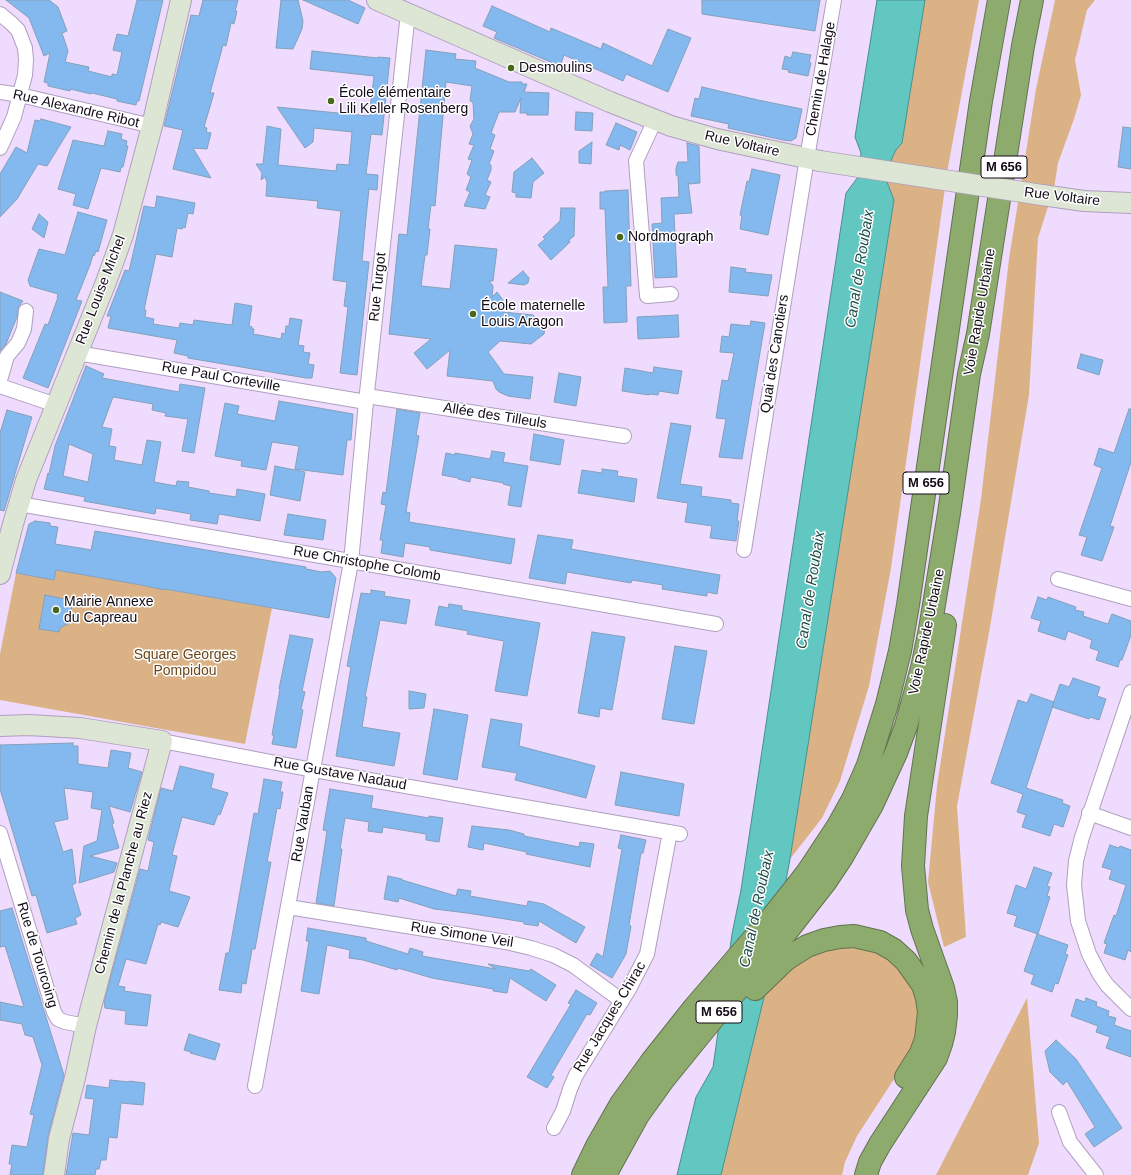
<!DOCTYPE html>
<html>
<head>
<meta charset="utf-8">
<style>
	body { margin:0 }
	canvas { display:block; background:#eedbfe }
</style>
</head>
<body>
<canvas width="1131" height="1175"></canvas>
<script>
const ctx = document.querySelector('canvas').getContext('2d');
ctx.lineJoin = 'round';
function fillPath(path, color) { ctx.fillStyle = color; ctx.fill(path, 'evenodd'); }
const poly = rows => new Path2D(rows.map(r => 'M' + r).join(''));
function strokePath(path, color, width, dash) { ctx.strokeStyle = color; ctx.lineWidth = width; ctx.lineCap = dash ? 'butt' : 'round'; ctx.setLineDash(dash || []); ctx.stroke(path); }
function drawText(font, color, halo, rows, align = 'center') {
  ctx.font = font + ' Helvetica,sans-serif'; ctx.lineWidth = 3; ctx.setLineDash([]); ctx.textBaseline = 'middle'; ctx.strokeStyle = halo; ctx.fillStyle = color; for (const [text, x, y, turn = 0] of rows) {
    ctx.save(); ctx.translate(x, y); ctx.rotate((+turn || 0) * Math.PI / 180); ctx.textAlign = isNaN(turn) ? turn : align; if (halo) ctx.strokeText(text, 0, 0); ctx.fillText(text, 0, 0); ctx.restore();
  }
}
const green = poly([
	[925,0,979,0,948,167,891,568,869,686,840,781,822,818,790,859,894,200,887,182,892,158,896,150,902,143],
	[1055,0,1095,0,1087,10,1075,60,1081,95,1074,119,1058,163,1054,188,1038,238,1029,395,990,627,957,806,966,937,944,947,928,882,937,786,981,499,1009,259,1036,89],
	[56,570,272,608,245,744,0,700,0,654,16,573,54,580],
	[843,947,868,949,885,956,899,968,909,981,916,995,918,1014,917,1037,907,1059,857,1136,845,1162,842,1175,721,1175,766,989,801,962,819,952],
	[1027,998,1039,1143,1028,1175,936,1175]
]);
const water = poly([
	[877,0,925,0,902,143,896,150,892,158,887,182,894,200,790,859,766,989,721,1175,677,1175,696,1097,713,1067,732,934,741,890,846,193,858,177,861,153,855,137,877,0]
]);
const building = poly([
	[6,0,49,0,58,7,67,31,62,33,68,51,65,62,89,67,88,71,112,77,112,74,117,75,122,52,113,50,117,34,128,36,137,0,163,0,139,101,137,101,136,105,117,101,117,99,92,93,91,94,70,89,70,91,48,86,48,83,44,82,50,53,44,56,29,18,6,0],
	[203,0,238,0,235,11,237,11,234,24,231,23,226,46,223,45,210,93,214,93,204,127,207,128,206,132,211,133,207,149,193,148,211,178,173,169,183,130,164,126,191,15,199,16,203,0],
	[281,0,298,0,303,21,302,29,293,49,276,48,281,0],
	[303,0,348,0,365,8,358,24,303,0],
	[702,0,820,0,815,31,702,14,702,0],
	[492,6,550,32,551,28,601,49,603,43,652,66,668,29,691,38,668,92,626,74,623,81,564,55,560,66,494,38,497,32,483,26,492,6],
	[426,50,456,54,455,59,476,61,475,68,509,82,522,82,522,84,527,84,524,92,549,93,548,115,527,115,527,113,520,113,521,98,515,112,499,112,491,133,495,135,490,149,494,151,489,164,491,165,491,170,487,180,491,182,485,195,490,197,485,209,464,206,470,192,466,190,471,177,467,174,472,160,468,159,474,145,469,144,473,134,470,126,474,119,473,102,470,101,472,86,446,82,435,206,431,205,428,229,430,229,427,255,425,255,421,286,450,289,455,245,497,249,493,281,489,281,493,286,492,297,497,292,503,300,502,312,533,315,545,328,544,334,531,344,500,341,488,352,504,374,533,377,530,399,508,396,499,392,496,389,493,381,447,376,450,350,427,369,414,353,431,339,389,334,399,234,407,235,426,50],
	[312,51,378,58,378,57,390,58,382,135,371,134,366,174,378,175,377,190,369,189,366,218,362,261,369,262,357,375,340,373,348,307,344,306,347,282,333,280,341,211,317,208,318,201,266,196,267,182,265,177,261,180,262,173,256,164,263,164,267,126,281,129,278,165,336,171,337,164,349,165,352,132,314,128,313,142,305,148,277,107,369,116,374,76,310,69,312,51],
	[793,52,811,55,809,62,811,63,808,76,788,72,789,70,782,69,785,56,791,58,793,52],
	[702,87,758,100,802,109,796,138,791,141,783,140,728,128,729,124,691,116,695,98,699,99,702,87],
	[576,112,593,113,592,131,575,130,576,112],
	[41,119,71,127,47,166,38,164,17,199,0,217,0,174,16,147,27,153,35,120,40,121,41,119],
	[616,123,637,132,630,150,620,145,619,150,606,145,616,123],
	[1123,127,1131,128,1131,169,1118,167,1123,127],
	[108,131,122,134,121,139,127,141,126,146,128,146,123,167,121,167,120,172,101,168,88,209,73,205,76,194,58,189,73,140,104,146,108,131],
	[592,142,591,164,579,163,579,151,592,142],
	[687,143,699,146,700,183,689,184,688,182,692,213,674,214,677,277,655,278,652,224,662,223,661,198,679,197,678,176,676,175,676,168,678,162,688,162,687,143],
	[532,158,544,173,533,182,531,198,516,197,516,193,512,192,514,172,532,158],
	[752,169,780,175,768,235,740,229,742,216,740,215,747,181,749,182,752,169],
	[628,190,631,286,626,286,627,322,604,323,603,287,608,287,605,209,600,209,600,192,605,192,605,191,628,190],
	[157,196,195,203,193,214,188,213,185,228,183,227,182,229,177,228,172,257,156,254,144,310,146,310,145,317,154,319,153,324,179,328,180,323,193,325,194,320,232,325,235,303,252,306,249,326,252,327,252,329,254,329,253,334,281,339,282,333,285,334,286,326,289,326,290,318,302,320,298,345,304,346,303,352,310,353,308,364,314,365,312,378,306,378,188,358,188,356,174,353,177,340,108,328,111,316,107,316,125,270,129,271,144,206,155,208,157,196],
	[561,208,575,208,574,236,569,240,570,242,551,260,538,245,545,239,543,237,560,221,561,208],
	[78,212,107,220,98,252,96,251,94,256,93,255,90,265,76,300,82,301,48,388,23,378,45,324,48,325,58,297,57,297,58,294,30,286,28,280,39,249,65,255,78,212],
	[39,214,48,222,44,238,32,229,39,214],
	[731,267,746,269,745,272,772,275,768,296,729,292,731,267],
	[523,271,529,278,528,283,524,285,508,283,523,271],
	[0,292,23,301,19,306,17,317,6,344,0,351,0,292],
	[678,315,679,337,638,339,637,317,678,315],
	[751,321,765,323,742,459,719,457,726,419,716,418,722,380,728,381,734,353,720,352,722,336,729,337,731,324,750,326,751,321],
	[1081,354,1103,360,1099,375,1077,368,1081,354],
	[86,366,104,374,102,378,179,392,180,384,205,388,194,453,182,451,188,419,165,416,166,413,152,410,153,404,113,397,102,427,112,429,109,446,116,447,114,460,142,465,147,440,161,442,154,482,176,486,177,481,189,482,188,487,209,491,209,493,236,497,237,489,265,494,260,521,219,514,217,524,190,520,191,514,156,508,155,514,149,513,84,501,85,497,44,489,48,473,49,474,55,446,86,366],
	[69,444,93,454,88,482,63,476,69,444],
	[654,367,682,371,678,394,659,391,658,395,650,394,649,395,622,391,625,368,653,373,654,367],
	[559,373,581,377,576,406,554,402,559,373],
	[279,401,353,414,351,440,347,440,343,475,295,469,299,446,272,442,266,470,241,466,242,461,215,456,225,403,239,406,237,414,275,421,279,401],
	[397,409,420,413,416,435,419,436,406,512,410,513,409,522,515,539,511,564,430,550,430,547,405,543,403,557,381,553,383,540,380,540,386,505,381,504,383,492,386,493,397,409],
	[1129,409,1131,409,1131,462,1110,526,1114,527,1102,561,1081,555,1087,537,1079,535,1102,468,1094,465,1099,448,1114,453,1129,409],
	[7,410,32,417,4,511,0,510,0,433,7,410],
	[671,423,691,426,680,484,702,487,701,496,731,500,731,503,739,504,737,521,739,521,736,541,710,538,712,526,685,522,688,503,657,498,671,423],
	[534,434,564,440,560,465,530,460,534,434],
	[492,451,505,453,503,462,528,466,521,507,508,505,511,486,503,484,504,483,471,477,470,482,458,479,458,478,442,475,446,453,455,455,455,453,490,459,492,451],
	[275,466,305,472,300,501,270,495,275,466],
	[602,469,618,471,617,476,637,479,634,502,578,493,582,470,602,473,602,469],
	[288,514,326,520,323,540,284,535,288,514],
	[35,521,50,523,50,526,58,527,55,544,80,548,91,550,95,531,306,567,306,569,322,572,330,571,336,578,329,618,165,589,165,590,141,585,56,570,54,580,16,573,29,524,35,521],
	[538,535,573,540,571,549,720,575,717,594,707,592,707,596,700,595,662,589,663,585,632,580,631,583,567,572,565,584,529,578,538,535],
	[371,590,385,592,384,596,410,600,406,624,380,620,365,697,367,697,362,727,400,733,394,766,336,756,351,667,347,666,361,593,371,594,371,590],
	[45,595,65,599,64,605,72,606,70,615,77,619,60,628,59,632,39,629,45,595],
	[1038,597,1047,600,1048,597,1076,607,1075,610,1084,612,1083,616,1108,624,1112,614,1131,621,1131,635,1122,660,1120,660,1118,667,1096,660,1099,651,1090,648,1092,640,1068,631,1065,640,1038,631,1041,621,1031,618,1038,597],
	[449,604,462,606,462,610,540,623,527,696,495,691,504,641,467,634,468,631,435,625,439,606,448,608,449,604],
	[592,632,625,637,612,710,600,708,599,717,578,713,592,632],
	[290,635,313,639,302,691,305,692,301,709,303,710,296,748,272,744,274,735,272,735,280,689,279,689,290,635],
	[675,646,707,651,694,724,662,719,675,646],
	[1073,678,1100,687,1097,696,1106,699,1099,720,1090,717,1089,719,1052,707,1060,684,1069,687,1073,678],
	[409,691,426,694,424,708,409,709,409,691],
	[1031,694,1054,702,1026,788,1063,800,1062,803,1070,806,1063,827,1054,824,1050,836,1022,827,1026,815,1017,812,1023,794,991,783,1018,700,1027,703,1031,694],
	[434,709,468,715,457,780,423,774,434,709],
	[491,719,522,724,519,746,595,766,586,798,515,780,517,773,482,767,491,719],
	[73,743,73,746,78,746,78,764,108,768,111,750,131,753,128,768,142,772,130,812,109,806,114,823,112,824,119,848,90,856,117,863,114,872,79,883,84,846,97,841,102,810,91,808,93,792,64,788,68,819,54,822,63,852,72,849,76,883,72,885,81,915,75,918,77,924,47,933,36,895,32,896,0,789,0,745,73,743],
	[180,766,214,774,211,788,228,793,220,815,218,814,214,825,182,817,172,855,177,856,169,891,190,897,178,927,161,922,160,925,158,924,146,964,126,959,118,986,125,987,124,991,151,995,147,1026,125,1024,126,1011,105,1008,104,1002,140,869,148,871,154,842,148,840,161,788,173,791,180,766],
	[621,772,684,784,679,816,615,805,621,772],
	[264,779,282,782,280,792,283,792,280,809,277,808,269,852,267,862,271,862,255,949,252,949,246,984,242,983,241,993,219,990,226,953,229,953,254,813,258,814,264,779],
	[330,789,373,796,371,808,429,818,429,816,443,818,439,842,426,840,426,834,383,827,382,833,368,831,369,822,345,818,340,849,342,849,334,906,316,903,327,831,323,830,330,789],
	[472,826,509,830,524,834,524,836,579,847,580,842,594,844,590,867,526,854,527,852,484,843,483,850,468,847,472,826],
	[621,835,646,840,643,853,641,853,629,925,631,926,626,954,612,978,590,965,597,953,603,957,622,849,618,848,621,835],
	[1110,845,1119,848,1120,846,1131,850,1131,952,1128,950,1125,960,1104,953,1107,944,1104,943,1114,915,1116,916,1126,885,1109,879,1112,870,1102,867,1110,845],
	[1034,867,1052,873,1047,886,1050,887,1047,896,1050,897,1038,934,1014,926,1017,916,1007,913,1016,885,1026,889,1034,867],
	[388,876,402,879,402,880,456,896,458,889,471,891,470,896,492,900,527,906,528,901,544,904,585,927,576,943,539,921,538,926,524,924,524,922,467,913,434,909,399,898,398,902,384,899,388,876],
	[12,908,64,1075,48,1136,43,1175,10,1175,12,1164,9,1164,12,1145,27,1147,34,1115,30,1114,42,1065,33,1037,25,1035,22,1024,0,1020,0,1002,24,1007,5,946,0,947,0,911,12,908],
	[308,928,366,938,366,941,408,954,410,948,423,952,422,956,496,969,488,964,529,971,531,969,556,985,546,1001,510,978,507,993,493,991,493,989,432,978,398,968,397,970,363,960,349,958,350,950,327,945,319,994,301,991,309,941,306,941,308,928],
	[1037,934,1068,945,1065,954,1068,955,1063,969,1058,984,1055,983,1052,992,1031,984,1034,975,1024,971,1037,934],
	[576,990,597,1003,590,1015,587,1014,551,1075,554,1077,547,1088,527,1077,571,1004,568,1003,576,990],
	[1086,998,1097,1002,1096,1006,1109,1011,1108,1016,1116,1018,1114,1025,1131,1031,1131,1057,1106,1048,1110,1037,1096,1032,1098,1026,1071,1016,1076,999,1085,1002,1086,998],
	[189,1034,220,1044,215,1060,190,1053,191,1052,184,1050,189,1034],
	[1056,1040,1076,1059,1122,1128,1094,1147,1085,1134,1095,1127,1067,1081,1063,1085,1050,1072,1045,1051,1056,1040],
	[110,1080,129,1082,129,1081,145,1083,143,1105,121,1103,117,1138,109,1137,106,1160,101,1160,99,1169,96,1169,95,1175,66,1175,73,1133,89,1135,94,1099,85,1098,87,1085,109,1088,110,1080]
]);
const street = poly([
	[0,14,11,23,18,30,25,48,26,60,25,75,14,117,0,148],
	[0,92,20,95,152,126],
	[655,120,636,161,647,296,671,294],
	[77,353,366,402],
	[0,380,7,356,18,343,24,329,26,311],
	[0,386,56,405],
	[367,396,624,436],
	[19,504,716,624],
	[744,550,807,158,834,0],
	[1058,579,1131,599],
	[1131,692,1082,837,1076,861,1074,885,1078,921,1089,954,1100,975,1107,985,1131,1009],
	[162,741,313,770,680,834],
	[1089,813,1131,828],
	[0,833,54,1012,58,1019,65,1022,86,1026],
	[288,907,506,942,531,948,553,955,573,965,622,1001],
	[255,1086,351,562,366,402,408,13],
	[1059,1112,1070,1142,1096,1175],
	[554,1128,563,1111,570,1089,576,1075,629,989,647,954,670,832]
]);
const secondary = poly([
	[377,0,610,102,671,126,717,139,820,161],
	[1042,195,1084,201,1131,203],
	[0,574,13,524,26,480,106,282,123,235,152,126,181,0],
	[0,726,29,725,80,728,162,741,86,1026,75,1078,59,1139,54,1175]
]);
const highway = poly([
	[755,989,785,960,807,946,824,940,840,937,854,936,880,942,894,950,906,961,923,985,927,998,929,1012,926,1039,921,1053,906,1077],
	[583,1175,597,1146,621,1104,652,1061,694,1008,774,915,807,873,838,826,853,799,868,765,887,704,900,651,908,605,981,101,999,0],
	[605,1175,638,1115,663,1080,724,1005,780,940,826,881,842,857,872,805,896,753,906,726,922,668,930,629,949,513,969,374,978,334,1023,46,1032,0],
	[866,1175,870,1162,880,1144,936,1058,941,1044,944,1032,946,1015,946,1002,943,988,922,929,917,910,913,866,916,816,945,625]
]);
const secondaryBridge = poly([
	[820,161,1042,195]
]);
const markers = [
	[511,68,4,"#49681d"],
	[331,101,4,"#49681d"],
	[620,237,4,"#49681d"],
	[473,314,4,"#49681d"],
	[56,610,4,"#49681d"]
];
const shields = [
	[1004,167,46],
	[926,483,46],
	[719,1012,46]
];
const shieldNames = [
	["M 656",1004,167],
	["M 656",926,483],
	["M 656",719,1012]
];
const poiNames = [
	["Desmoulins",519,68],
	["École élémentaire",339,93],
	["Lili Keller Rosenberg",339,109],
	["Nordmograph",628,237],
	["École maternelle",481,306],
	["Louis Aragon",481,322],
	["Mairie Annexe",64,602],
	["du Capreau",64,618]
];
const streetNames = [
	["Chemin de Halage",821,79,-80],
	["Rue Alexandre Ribot",76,109,13],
	["Rue Voltaire",742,144,13],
	["Rue Voltaire",1062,197,7],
	["Rue Turgot",378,287,-84],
	["Rue Louise Michel",101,290,-69],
	["Voie Rapide Urbaine",980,312,-80],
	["Quai des Canotiers",775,354,-81],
	["Rue Paul Corteville",221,377,10],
	["Allée des Tilleuls",495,416,9],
	["Rue Christophe Colomb",367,564,10],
	["Voie Rapide Urbaine",927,632,-78],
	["Rue Gustave Nadaud",340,774,10],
	["Rue Vauban",303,824,-80],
	["Chemin de la Planche au Riez",124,883,-75],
	["Rue Simone Veil",462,935,9],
	["Rue de Tourcoing",37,955,73],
	["Rue Jacques Chirac",610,1017,-59]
];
const parkNames = [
	["Square Georges",185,655],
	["Pompidou",185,671]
];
const waterNames = [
	["Canal de Roubaix",860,269,-81],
	["Canal de Roubaix",811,590,-81],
	["Canal de Roubaix",757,909,-78]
];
fillPath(green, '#dbb285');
fillPath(water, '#61c7c0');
strokePath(water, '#498f8d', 1);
fillPath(building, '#83b9ee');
strokePath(building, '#85a0bb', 1);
strokePath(street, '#b09fbf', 16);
strokePath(secondary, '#b09fbf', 22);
strokePath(highway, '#637350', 24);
strokePath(street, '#fff', 14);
strokePath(secondary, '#dde6d4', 20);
strokePath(highway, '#8eab6e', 22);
strokePath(secondaryBridge, '#b09fbf', 22, []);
strokePath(secondaryBridge, '#dde6d4', 20);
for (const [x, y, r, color] of markers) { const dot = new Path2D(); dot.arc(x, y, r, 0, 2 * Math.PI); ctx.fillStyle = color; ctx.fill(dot); strokePath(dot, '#fff', 1.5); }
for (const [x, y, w] of shields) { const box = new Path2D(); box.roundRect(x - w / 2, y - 11, w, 22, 3); ctx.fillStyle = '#fff'; ctx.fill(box); strokePath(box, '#120b17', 1); }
drawText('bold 13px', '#120b17', null, shieldNames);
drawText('14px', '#120b17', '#fff', poiNames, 'left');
drawText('14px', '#120b17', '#fff', streetNames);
drawText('14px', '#69471b', '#fff', parkNames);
drawText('italic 15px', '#1e4c49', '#fff', waterNames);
</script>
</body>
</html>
